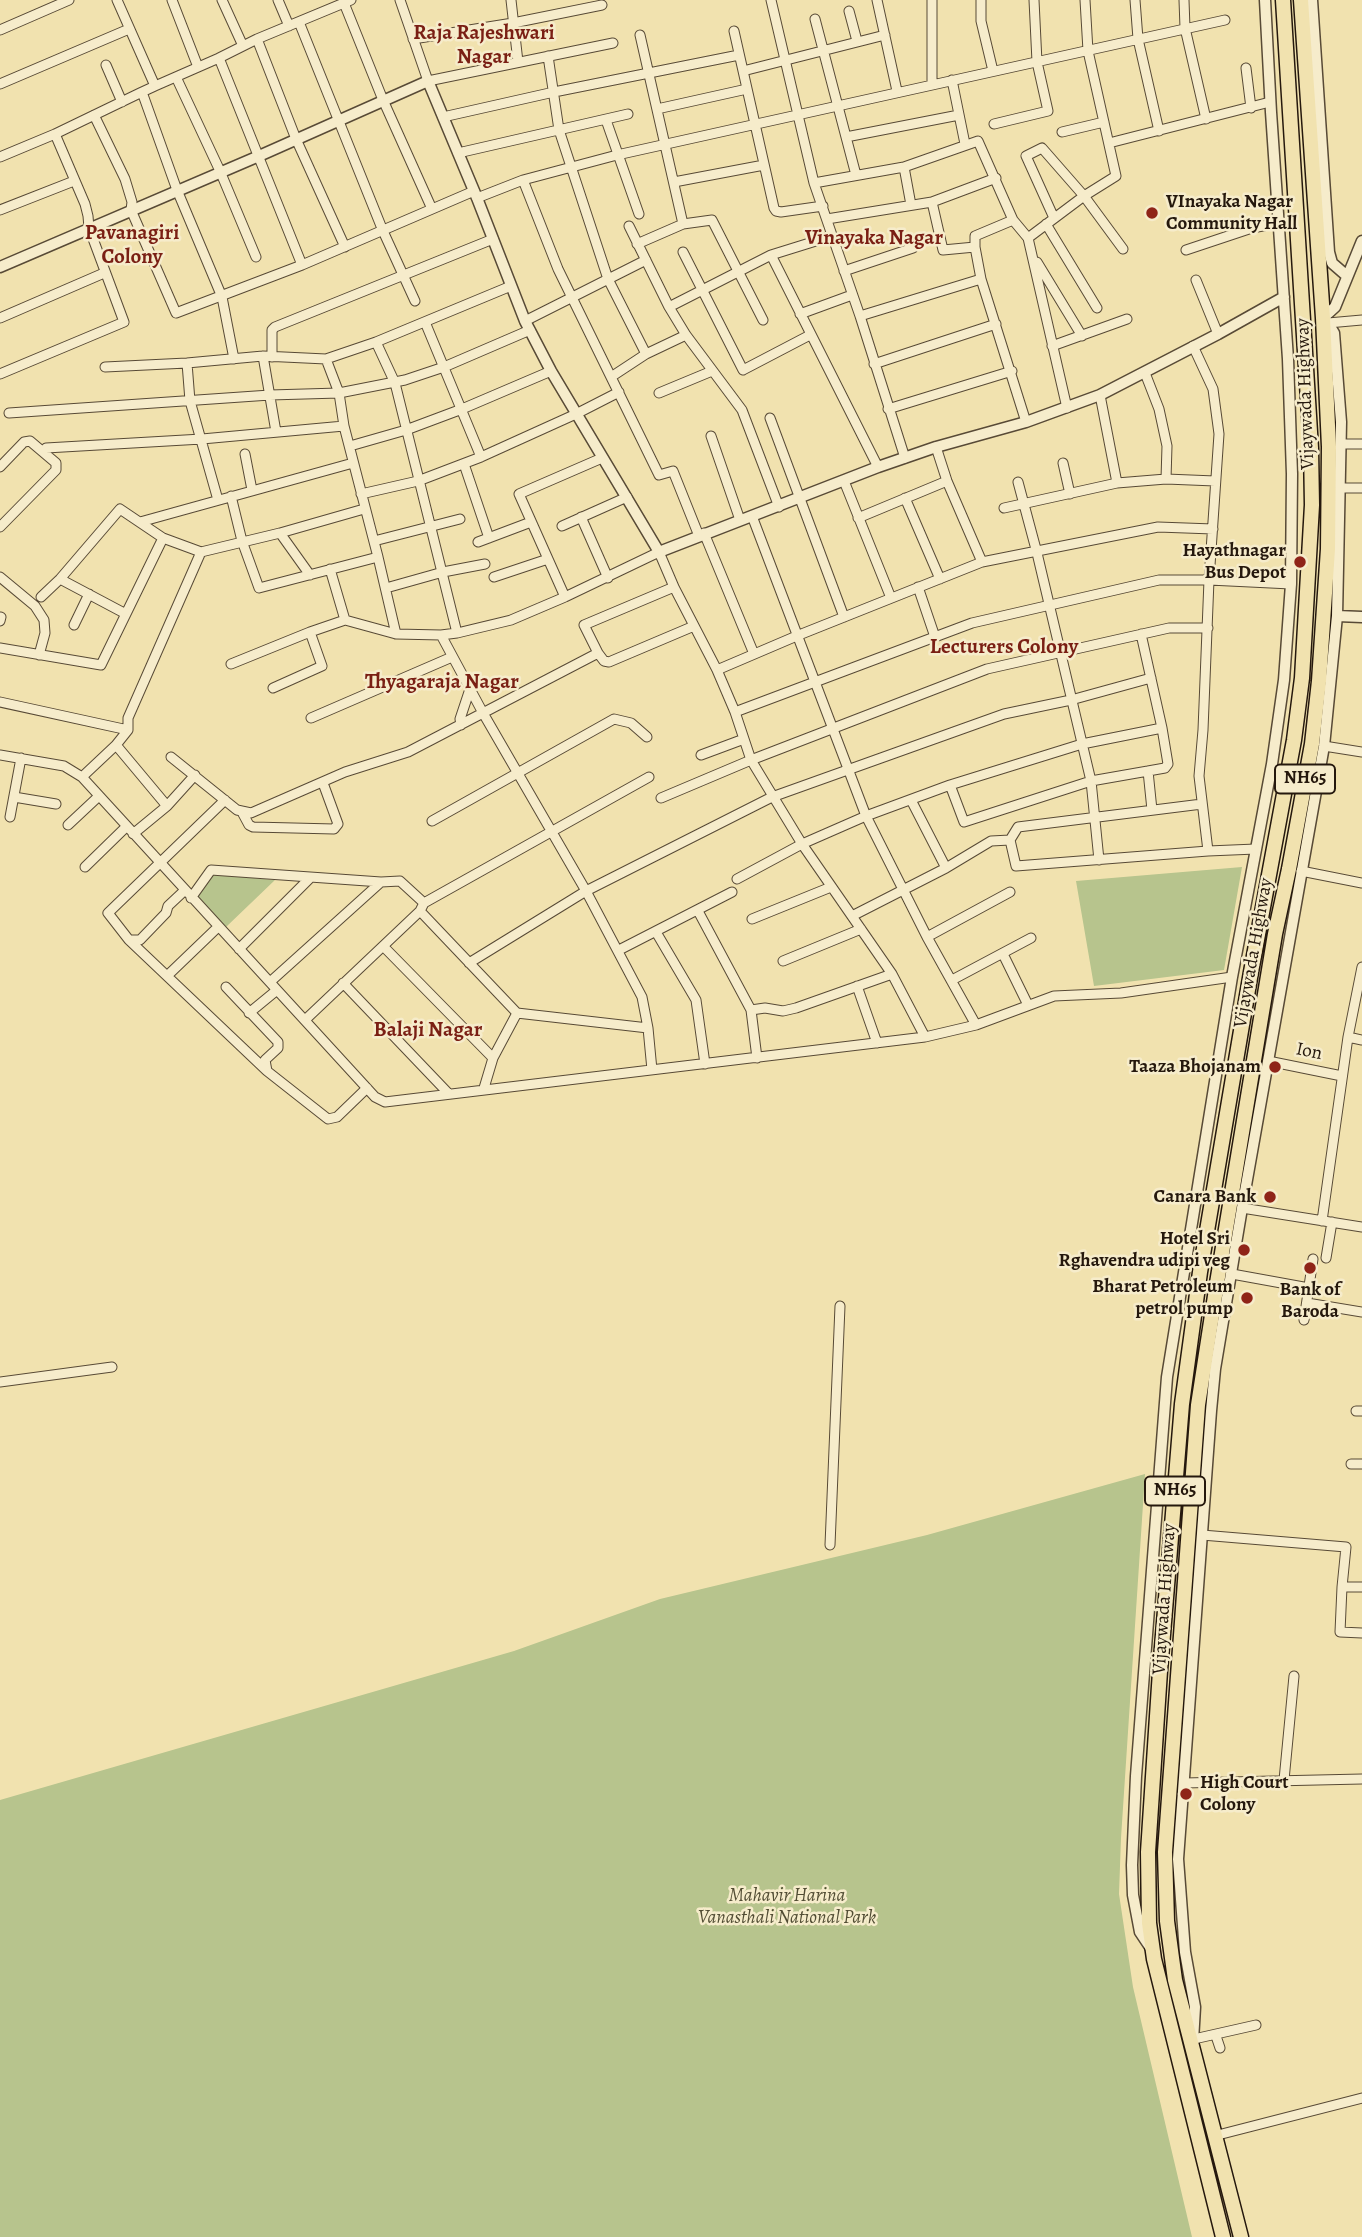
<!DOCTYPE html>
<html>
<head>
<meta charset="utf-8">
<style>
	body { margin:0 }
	canvas { display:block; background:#f1e2af }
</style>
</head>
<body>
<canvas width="1362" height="2237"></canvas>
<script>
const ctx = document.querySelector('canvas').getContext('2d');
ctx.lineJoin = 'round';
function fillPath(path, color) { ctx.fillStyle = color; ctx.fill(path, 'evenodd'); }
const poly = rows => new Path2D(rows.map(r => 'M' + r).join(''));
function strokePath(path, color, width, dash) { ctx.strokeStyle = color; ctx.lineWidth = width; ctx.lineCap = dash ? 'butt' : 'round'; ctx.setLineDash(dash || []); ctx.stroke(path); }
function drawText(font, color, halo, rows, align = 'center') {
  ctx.font = font + ' Alegreya,serif'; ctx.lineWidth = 5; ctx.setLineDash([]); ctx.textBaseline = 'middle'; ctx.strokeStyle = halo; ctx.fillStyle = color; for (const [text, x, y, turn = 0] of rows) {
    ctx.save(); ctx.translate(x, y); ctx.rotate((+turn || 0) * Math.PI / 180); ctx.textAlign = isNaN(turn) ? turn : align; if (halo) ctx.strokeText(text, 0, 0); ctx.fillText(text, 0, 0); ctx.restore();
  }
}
const green = poly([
	[1242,867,1224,970,1094,986,1076,881],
	[211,874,275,880,226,927,196,896],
	[1145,1474,1121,1838,1119,1894,1133,1987,1192,2237,0,2237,0,1800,514,1651,660,1599,927,1535]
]);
const minor = poly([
	[117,0,155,86,142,92,177,190,222,297,234,359],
	[172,0,198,67],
	[222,0,243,46],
	[278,0,289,26],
	[400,0,428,81,613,43],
	[511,0,518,62],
	[771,0,814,183,860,316,905,458],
	[877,0,897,91],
	[981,0,981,21,993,71],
	[1135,0,1138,39,1159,131],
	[1184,0,1185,28,1206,119],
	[344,3,383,100,432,209],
	[849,11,857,41],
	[815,19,856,175],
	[299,22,383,231,415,301],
	[0,30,69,0],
	[734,31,774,208,776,211,781,212,823,206],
	[640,35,683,224],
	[257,39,296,139,345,247],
	[413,39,513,23,602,5],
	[548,56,559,130,608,279,646,354,686,335],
	[219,58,257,39,351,0],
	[106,65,122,102],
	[1246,68,1251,108],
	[743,71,885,35],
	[176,77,220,171,256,257],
	[952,80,965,144],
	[0,84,129,29],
	[932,84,932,0],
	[155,86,219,58,302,265],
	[657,109,747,89],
	[94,115,125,179,132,202,131,210,176,313,302,265,474,191],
	[443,117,554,92,739,55],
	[606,120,639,214],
	[994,124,1048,111,1037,62,1034,0],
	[1062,132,1104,122],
	[846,137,959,115],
	[1109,143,1270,102],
	[458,153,628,114],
	[0,157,55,134,142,92],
	[904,167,911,205],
	[523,180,558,269,659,475,673,471,699,536],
	[674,182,764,165],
	[814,183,904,167,978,141,1013,220,1028,238,1067,408],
	[477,198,523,180,617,155,1225,20],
	[932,202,943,250,975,247],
	[0,210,74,181],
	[1054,218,1026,156,1042,148,1084,196,1123,249],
	[827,219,932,202,996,178],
	[1013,220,975,236,975,247,981,279,1026,422],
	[1046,224,1097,308],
	[629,226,669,307,686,335,742,410,779,507],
	[1028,238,1084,196,1116,176,1088,51,1085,0],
	[637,244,683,224,712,220,763,320],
	[1186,250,1252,228,1279,223],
	[683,252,743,370,810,335],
	[771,255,878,467],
	[1037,262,1082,336],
	[844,271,913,248],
	[1196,280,1218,334],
	[669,307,771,255,832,236],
	[800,314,852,295],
	[860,316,981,279],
	[0,318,104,273],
	[525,321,646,260],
	[425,322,481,457],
	[1328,323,1362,320],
	[376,342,395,383,457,633],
	[1052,346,1127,319],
	[1193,346,1213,389,1219,434,1209,580,1203,730,1199,776,1208,851],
	[263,356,276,432],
	[272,357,272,330,275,327,493,239],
	[326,359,339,393,344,426,378,557,396,634],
	[187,363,190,401,218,500],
	[874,364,996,324],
	[105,367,187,363,263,356,326,359,376,342,511,286],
	[1145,373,1159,409,1167,446,1166,479],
	[0,374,124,322,89,228,88,216,85,204,55,134],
	[611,377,646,354],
	[659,393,712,371],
	[1100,395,1117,483],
	[888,409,1012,371],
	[9,413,270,395,339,393,405,380,444,367,530,330],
	[770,418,844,617],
	[711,436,740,520],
	[1341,444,1362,444],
	[350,446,406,430,462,409,551,371],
	[936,447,947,481,982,562],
	[46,448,202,439,344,426],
	[245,454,252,490],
	[1063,463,1070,494],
	[464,464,489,538],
	[0,467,24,442,30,441,56,463,56,470,0,527],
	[844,481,891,598],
	[1018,482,1037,553,1091,781,1099,860],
	[1341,488,1362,488],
	[361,494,418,481,481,457,576,414,619,392],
	[231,496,242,541,259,588,378,557],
	[905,498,940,579],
	[1004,508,1117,483,1166,479,1215,481],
	[752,516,866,816,927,937,976,1025],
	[581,517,608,578],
	[858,518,947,481],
	[140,522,353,463],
	[562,526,627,497],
	[280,533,310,575],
	[704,533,754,654],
	[374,541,460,519],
	[478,542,531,522],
	[330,569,345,620],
	[0,577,35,606,44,620,45,633,39,655],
	[494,577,548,559],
	[60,579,126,614],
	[918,587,935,637],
	[386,588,443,572,485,564],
	[41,597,60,579,120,509,163,538,201,552,280,533,364,509],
	[565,597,519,494,602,458],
	[0,621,1,617],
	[74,625,89,594],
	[1141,634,1162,728,1168,764,1165,768,1148,771,1152,810],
	[441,635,483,713,586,891,642,997,648,1028,652,1070],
	[0,648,101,665,163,538],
	[598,653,604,661,609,662,694,626],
	[231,664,310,632,345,620,396,634,441,635,457,633,511,620,565,597,659,552,674,587,717,670,735,712,751,760,802,844,892,974,925,1037],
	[717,670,799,635,982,562,1158,527,1213,529],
	[273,688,322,666,310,632],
	[0,702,128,730,128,718,201,552],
	[735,712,972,623,1159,580,1209,580,1291,584],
	[311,718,452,657],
	[461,725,460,719,470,689],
	[116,745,167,806],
	[1324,746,1362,752],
	[0,755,64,766,82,777,375,1097,385,1102,925,1037,976,1025,1054,996,1121,993,1232,977],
	[701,755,744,739],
	[171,757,237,810,251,813,345,772,408,752,598,653,584,625,674,587],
	[82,777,116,745,128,730],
	[950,785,964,822,1091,781,1148,771],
	[14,797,56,804],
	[661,798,751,760,987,669,1169,628,1208,628],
	[911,800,946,868],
	[1202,804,1018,827,1010,840,1016,866,1208,851,1256,849],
	[242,812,249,825,253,827,334,829,338,824,323,783],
	[10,817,21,758],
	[432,821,614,719,631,723,647,737],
	[68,825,99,796],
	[133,834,167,806,195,775],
	[85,867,126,827],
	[1301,871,1362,883],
	[737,879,802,844,866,816,950,785,1082,744,1162,728],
	[184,891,168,906,166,913,140,940,129,940,108,913,225,800],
	[191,898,211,870,381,882],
	[420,911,517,1013,648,1028],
	[698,911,751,1010,757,1058],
	[852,916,946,868,991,841,1010,840],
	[752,919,831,887],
	[656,932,696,1000,705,1064],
	[927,937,1010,892],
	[129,940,267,1071],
	[383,946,493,1058,484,1088],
	[239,949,310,878],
	[619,950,732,892],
	[1003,954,1028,1005],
	[783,961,861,929],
	[469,963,586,891,772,797,1004,714,1071,700,1151,678],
	[167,976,218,927],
	[952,980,1031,938],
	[270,982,381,882,400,881,424,903],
	[343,983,449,1094],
	[857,986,877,1043],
	[226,987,278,1042,278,1048,265,1060,267,1071,328,1119,337,1117,367,1088],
	[751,1010,765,1008,783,1011,796,1008,892,974],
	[249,1013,277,990],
	[305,1020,420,911,424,903,649,777],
	[1348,1037,1362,1040],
	[493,1058,517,1013],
	[1268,1061,1342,1076],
	[1242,1208,1362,1227],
	[1322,1221,1348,1037,1362,967],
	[1326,1258,1332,1222],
	[1232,1274,1309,1288],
	[1307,1303,1362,1312],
	[1304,1320,1313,1259],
	[0,1382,112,1367],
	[1356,1411,1362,1411],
	[1351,1464,1362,1464],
	[1202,1535,1346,1547,1342,1587,1362,1587],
	[830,1545,840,1306],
	[1342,1587,1340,1632,1362,1633],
	[1284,1780,1294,1676],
	[1184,1783,1362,1779],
	[1216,2036,1220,2048],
	[1194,2039,1256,2025],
	[1214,2136,1362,2098]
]);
const tertiary = poly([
	[1312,0,1329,252,1332,263,1347,276],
	[0,267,259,156,428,81,477,198,525,321,551,371,659,552,878,467,936,447,1026,422,1100,395,1218,334,1284,297],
	[1337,616,1362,617],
	[1150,1947,1140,1932,1133,1895,1132,1865,1136,1776,1167,1377,1232,977,1272,764,1284,680,1291,584,1292,474,1288,359,1271,112,1265,0],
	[1193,2041,1195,2007,1185,1952,1178,1859,1211,1411,1215,1369,1242,1208,1324,746,1337,616,1341,422,1334,333,1328,323,1323,318,1335,307,1362,241]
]);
const trunk = poly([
	[1223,2237,1154,1959,1149,1923,1148,1852,1160,1671,1182,1404,1200,1272,1251,972,1294,740,1302,678,1312,505,1311,448,1283,0],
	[1241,2237,1175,1980,1167,1921,1165,1852,1198,1405,1217,1283,1275,934,1289,869,1312,744,1319,681,1328,549,1329,447,1323,318,1301,0]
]);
const markers = [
	[1152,213,7,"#8f2418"],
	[1300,562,7,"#8f2418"],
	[1275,1067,7,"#8f2418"],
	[1270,1197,7,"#8f2418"],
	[1244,1250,7,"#8f2418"],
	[1310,1268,7,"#8f2418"],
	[1247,1298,7,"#8f2418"],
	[1186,1794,7,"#8f2418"]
];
const shields = [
	[1305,779,60],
	[1175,1491,60]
];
const shieldNames = [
	["NH65",1305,779],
	["NH65",1175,1491]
];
const poiNames = [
	["VInayaka Nagar",1166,202,"left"],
	["Community Hall",1166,224,"left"],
	["Hayathnagar",1286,551],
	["Bus Depot",1286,573],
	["Taaza Bhojanam",1261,1067],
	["Canara Bank",1256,1197],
	["Hotel Sri",1230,1239],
	["Rghavendra udipi veg",1230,1261],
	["Bharat Petroleum",1233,1287],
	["petrol pump",1233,1309],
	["Bank of",1310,1290,"center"],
	["Baroda",1310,1312,"center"],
	["High Court",1200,1783,"left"],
	["Colony",1200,1805,"left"]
];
const streetNames = [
	["Vijaywada Highway",1306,394,-92],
	["Vijaywada Highway",1254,953,-80],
	["Ion",1309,1052,11],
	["Vijaywada Highway",1165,1599,-86]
];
const parkNames = [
	["Mahavir Harina",787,1896],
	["Vanasthali National Park",787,1918]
];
const neighbourhoodNames = [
	["Raja Rajeshwari",484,34],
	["Nagar",484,58],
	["Pavanagiri",132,234],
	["Colony",132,258],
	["Vinayaka Nagar",874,239],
	["Lecturers Colony",1004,648],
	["Thyagaraja Nagar",442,683],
	["Balaji Nagar",428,1031]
];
fillPath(green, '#b7c48d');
strokePath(minor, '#584a36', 11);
strokePath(tertiary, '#584a36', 13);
strokePath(trunk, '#25180d', 17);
strokePath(minor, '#f6eccb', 9);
strokePath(tertiary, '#f6eccb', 10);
strokePath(trunk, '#f1e2af', 14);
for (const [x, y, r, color] of markers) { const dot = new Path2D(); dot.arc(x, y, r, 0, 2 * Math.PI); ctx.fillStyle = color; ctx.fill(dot); strokePath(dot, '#f6eccb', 2.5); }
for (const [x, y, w] of shields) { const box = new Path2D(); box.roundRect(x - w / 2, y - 14.5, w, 29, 5); ctx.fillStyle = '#f6eccb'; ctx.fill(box); strokePath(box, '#25180d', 2); }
drawText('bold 18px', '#25180d', null, shieldNames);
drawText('bold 19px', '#25180d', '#f6eccb', poiNames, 'right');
drawText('19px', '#25180d', '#f6eccb', streetNames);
drawText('italic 19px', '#514c33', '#f6eccb', parkNames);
drawText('bold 21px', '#7a1f14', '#f6eccb', neighbourhoodNames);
</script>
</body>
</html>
